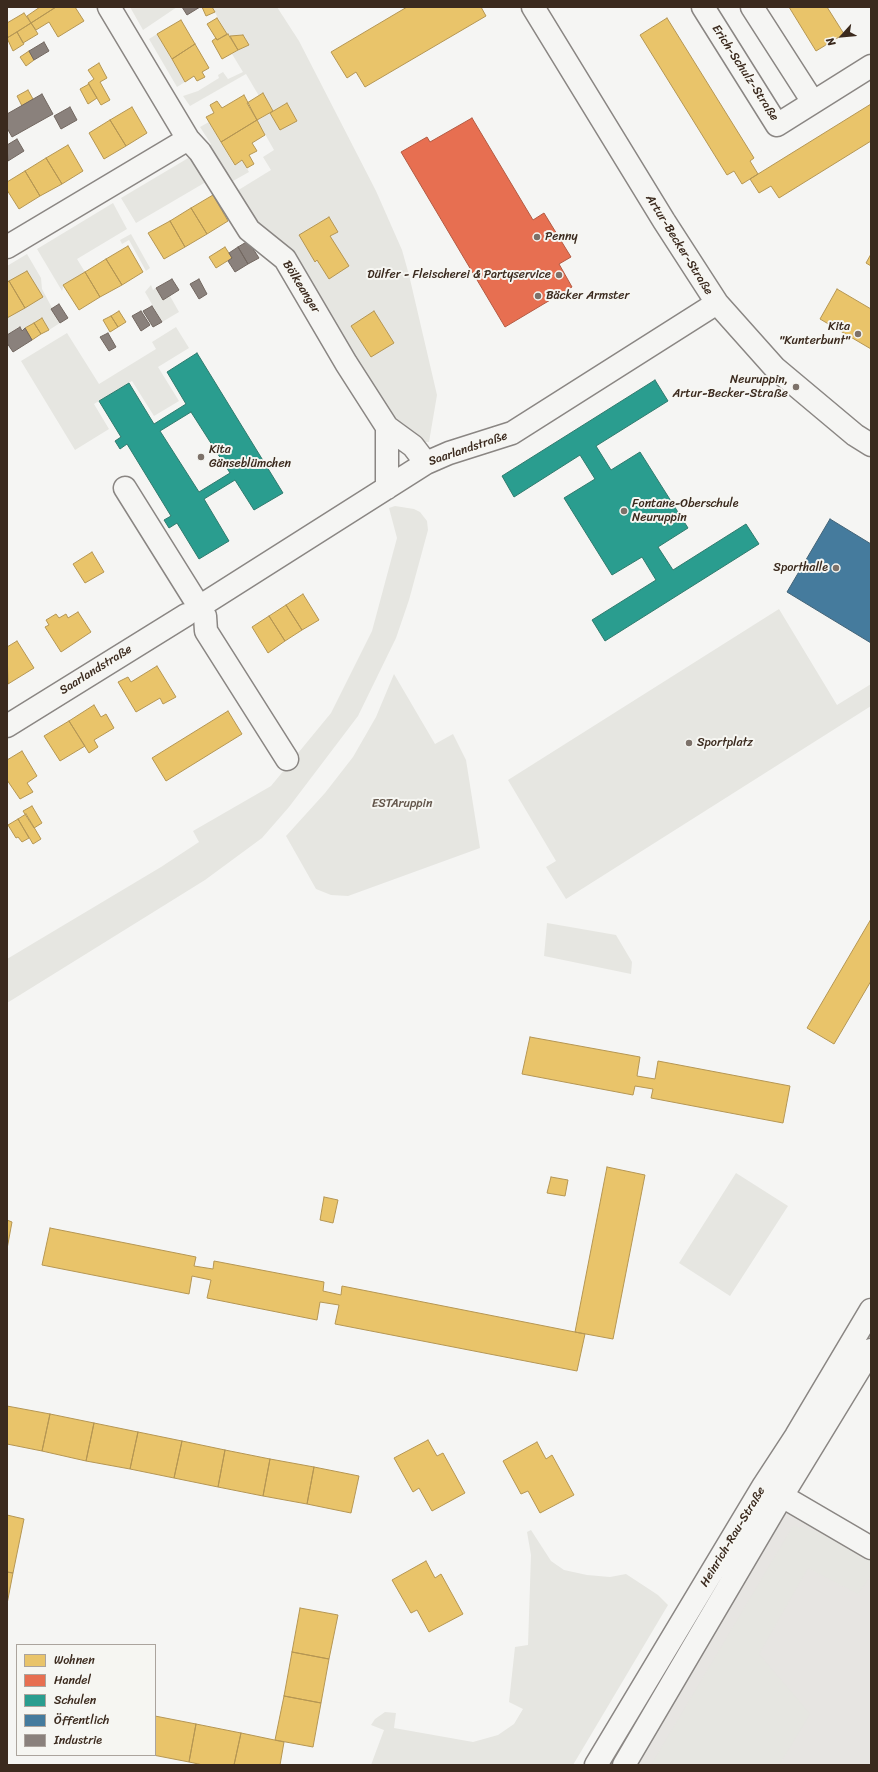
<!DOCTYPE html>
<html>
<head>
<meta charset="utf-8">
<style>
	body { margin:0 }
	#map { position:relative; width:878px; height:1772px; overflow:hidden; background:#f5f5f3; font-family:Sriracha,sans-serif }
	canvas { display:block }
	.frame { position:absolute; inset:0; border:8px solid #3b2a1e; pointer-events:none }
	.legend { position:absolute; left:16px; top:1644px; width:140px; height:112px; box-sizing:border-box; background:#f6f6f2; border:1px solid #aba49d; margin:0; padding:5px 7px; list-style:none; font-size:12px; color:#3b2a1e }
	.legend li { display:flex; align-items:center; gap:8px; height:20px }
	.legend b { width:20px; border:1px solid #aba49d }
	.north { position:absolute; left:822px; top:16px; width:40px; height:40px; -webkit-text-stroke:3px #f6f6f2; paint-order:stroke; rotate:243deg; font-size:11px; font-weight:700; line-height:16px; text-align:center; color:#3b2a1e }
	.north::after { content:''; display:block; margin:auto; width:14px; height:18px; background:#3b2a1e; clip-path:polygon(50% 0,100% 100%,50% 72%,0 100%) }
</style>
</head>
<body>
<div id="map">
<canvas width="878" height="1772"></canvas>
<div class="frame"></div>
<ul class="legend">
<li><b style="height:11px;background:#e9c46a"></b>Wohnen</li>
<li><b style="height:11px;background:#e76f51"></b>Handel</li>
<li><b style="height:11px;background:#2a9d8f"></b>Schulen</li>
<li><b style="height:11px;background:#457b9d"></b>Öffentlich</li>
<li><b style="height:11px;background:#8a817c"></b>Industrie</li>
</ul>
<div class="north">N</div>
</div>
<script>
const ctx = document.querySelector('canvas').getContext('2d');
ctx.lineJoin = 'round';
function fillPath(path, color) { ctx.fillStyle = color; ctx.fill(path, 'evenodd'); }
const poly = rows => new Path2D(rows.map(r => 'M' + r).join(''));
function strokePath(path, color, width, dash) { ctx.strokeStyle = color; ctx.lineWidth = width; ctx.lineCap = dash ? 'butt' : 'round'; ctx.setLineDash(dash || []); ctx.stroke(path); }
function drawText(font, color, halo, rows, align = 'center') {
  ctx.font = font + ' Sriracha,sans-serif'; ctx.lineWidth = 4; ctx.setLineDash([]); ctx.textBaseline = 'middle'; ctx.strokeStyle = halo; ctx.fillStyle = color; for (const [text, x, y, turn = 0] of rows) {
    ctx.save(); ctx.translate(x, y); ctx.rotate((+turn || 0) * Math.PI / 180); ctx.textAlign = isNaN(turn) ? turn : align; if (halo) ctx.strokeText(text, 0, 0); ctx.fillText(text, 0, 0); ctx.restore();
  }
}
const built = poly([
	[779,1504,871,1560,871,1765,628,1765]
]);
const green = poly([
	[130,7,177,7,143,30],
	[212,7,277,7,299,41,376,191,402,250,409,275,437,395,429,442,423,442,388,423,272,240,232,194,271,170,263,157,274,150,257,120,270,113,280,130,297,120,287,103,273,111,263,94,259,96,246,74,190,106,183,96,198,91,219,78,218,75,223,72,228,79,243,72,232,54,248,44,243,35,230,36,227,34],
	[157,34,185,82,177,87,149,39],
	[209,122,234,165,242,160,249,172,233,181,231,178,224,182,204,148,211,144,200,127],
	[195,154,211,179,136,223,121,198],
	[113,203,127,229,77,259,85,272,64,285,62,291,37,249],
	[131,234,150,268,146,271,129,240,122,244,120,240],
	[27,254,41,278,42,289,60,323,49,330,42,318,22,331,19,327,7,335,7,266],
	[151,285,153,290,156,288,163,300,170,296,179,312,162,322,145,292],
	[176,327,189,348,158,367,179,401,154,416,132,381,94,404,109,429,75,450,21,361,67,333,99,384,156,349,152,342],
	[395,506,414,509,420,512,427,521,428,530,409,600,396,638,358,716,289,807,262,838,205,880,7,1003,7,959,161,867,199,842,193,831,271,786,331,713,372,631,397,538,389,508],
	[779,609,837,705,871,684,871,706,566,899,546,867,556,861,508,780],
	[394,674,435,744,453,734,466,760,480,848,348,896,331,895,316,889,286,836,325,793,353,757,376,717],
	[547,923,616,935,632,962,631,974,544,956],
	[736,1173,788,1206,730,1296,679,1263],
	[793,1526,816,1531,871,1559,871,1575,858,1594,808,1568,759,1654,810,1714,779,1765,651,1765],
	[531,1530,551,1561,564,1570,587,1575,610,1577,626,1574,658,1595,668,1605,573,1765,371,1765,384,1730,371,1725,375,1719,385,1712,396,1713,394,1728,473,1742,498,1735,514,1724,523,1709,509,1702,515,1647,528,1645,531,1555,527,1532]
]);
const homes = poly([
	[40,7,56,7,31,23,27,16,40,7],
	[56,7,75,7,84,21,58,37,49,22,36,30,31,23,56,7],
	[202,7,212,7,215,12,206,16,202,7],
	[407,7,481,7,486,16,365,87,356,72,347,78,331,52,407,7],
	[789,7,827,7,844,34,816,51,789,7],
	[24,13,31,23,7,38,7,23,24,13],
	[217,18,227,34,217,40,207,24,217,18],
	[667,18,754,158,750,161,758,174,742,184,734,171,727,175,640,35,667,18],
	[181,20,195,44,172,59,157,34,181,20],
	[31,23,38,34,23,43,17,32,31,23],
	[17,32,24,44,13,51,7,38,17,32],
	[228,34,238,50,222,59,212,41,216,38,217,40,228,34],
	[243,35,249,45,238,50,230,36,243,35],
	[195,44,209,68,202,72,205,77,197,81,194,76,185,82,172,59,195,44],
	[29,51,34,60,26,66,20,57,29,51],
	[99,63,107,78,100,82,110,100,101,105,88,83,94,79,88,70,99,63],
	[89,84,97,98,88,104,80,89,89,84],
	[28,90,33,99,22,106,17,96,28,90],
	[263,93,273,111,257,120,247,103,263,93],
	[244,95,257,120,221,142,206,117,214,113,210,105,217,101,222,108,244,95],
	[287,103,297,121,280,130,270,113,287,103],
	[871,104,871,141,779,198,771,186,759,193,750,179,871,104],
	[132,107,147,133,126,146,110,120,132,107],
	[110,120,126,146,104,159,89,133,110,120],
	[257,120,265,135,252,143,257,151,249,155,254,164,247,168,242,160,235,165,221,142,257,120],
	[68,145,83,171,62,184,46,158,68,145],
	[46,158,62,184,40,196,25,171,46,158],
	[25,171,40,196,19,209,7,190,7,182,25,171],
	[213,195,228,221,207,234,191,208,213,195],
	[191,208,207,234,185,247,170,221,191,208],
	[329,217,338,232,330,236,349,266,329,279,317,260,315,262,299,235,329,217],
	[170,221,185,247,164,259,148,233,170,221],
	[128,246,143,272,122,285,106,259,128,246],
	[225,247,232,258,216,268,209,257,225,247],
	[871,254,871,266,866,263,871,254],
	[106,259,122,285,100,297,85,272,106,259],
	[27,271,43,297,25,308,9,281,27,271],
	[85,272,100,297,79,310,63,285,85,272],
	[9,281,25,308,7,318,7,283,9,281],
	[837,289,871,309,871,349,820,319,837,289],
	[119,311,126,322,118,327,111,316,119,311],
	[374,311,394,343,371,357,351,326,374,311],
	[111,316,118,327,110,332,103,320,111,316],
	[42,318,49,330,41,334,34,323,42,318],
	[34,323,41,334,32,340,25,328,34,323],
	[92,552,104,572,85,583,73,564,92,552],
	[303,594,319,620,302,630,286,605,303,594],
	[286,605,302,630,285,641,269,616,286,605],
	[78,612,91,632,61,652,45,627,49,625,46,620,56,614,59,618,66,614,68,618,78,612],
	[269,616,285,641,268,653,252,627,269,616],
	[17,641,34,668,8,684,7,647,17,641],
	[157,666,176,697,163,704,160,698,136,712,118,682,128,677,131,682,157,666],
	[94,705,101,717,106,714,114,728,94,740,98,747,89,753,69,721,94,705],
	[228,711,242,734,166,781,152,758,228,711],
	[69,721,85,746,60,761,44,736,69,721],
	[22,751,37,776,27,783,33,792,20,799,7,780,7,760,22,751],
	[32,806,42,823,34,828,23,811,32,806],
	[26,814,41,839,33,844,18,819,26,814],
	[18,819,29,838,22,842,18,837,16,838,8,825,18,819],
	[871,919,871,981,834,1044,807,1028,871,919],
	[530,1037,640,1057,637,1076,655,1079,658,1061,790,1086,783,1123,651,1098,653,1089,635,1086,633,1095,522,1074,530,1037],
	[607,1167,645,1175,613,1339,575,1332,607,1167],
	[551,1177,568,1180,565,1196,547,1193,551,1177],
	[324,1197,338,1200,333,1223,320,1220,324,1197],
	[7,1220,12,1222,7,1249,7,1220],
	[50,1228,196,1257,194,1266,213,1269,214,1261,324,1282,323,1291,341,1295,342,1286,585,1334,577,1371,335,1324,339,1305,320,1302,317,1320,207,1298,211,1280,192,1276,189,1294,42,1265,50,1228],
	[7,1406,50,1414,42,1451,7,1444,7,1406],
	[50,1414,94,1423,86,1461,42,1451,50,1414],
	[94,1423,138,1432,130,1469,86,1461,94,1423],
	[138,1432,182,1441,174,1478,130,1469,138,1432],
	[428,1440,437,1456,443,1453,465,1493,432,1511,419,1488,413,1492,394,1458,428,1440],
	[182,1441,225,1450,218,1487,174,1478,182,1441],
	[537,1442,546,1459,552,1455,574,1495,540,1513,528,1491,521,1494,503,1461,537,1442],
	[225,1450,270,1459,263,1496,218,1487,225,1450],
	[270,1459,314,1467,307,1504,263,1496,270,1459],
	[314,1467,359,1476,351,1513,307,1504,314,1467],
	[7,1515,24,1519,13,1573,7,1572,7,1515],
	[426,1561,435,1578,441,1574,463,1614,429,1632,417,1610,411,1613,392,1580,426,1561],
	[7,1572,13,1573,7,1604,7,1572],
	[300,1608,338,1615,329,1659,292,1652,300,1608],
	[292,1652,329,1659,321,1703,284,1696,292,1652],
	[284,1696,321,1703,313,1747,275,1740,284,1696],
	[155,1716,196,1724,189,1762,153,1755,155,1755,155,1716],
	[196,1724,241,1733,234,1765,203,1765,189,1762,196,1724],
	[241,1733,284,1742,280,1765,234,1765,241,1733]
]);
const shops = poly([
	[472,118,533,220,544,213,571,257,559,264,572,287,505,327,401,152,427,137,430,142,472,118]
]);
const schools = poly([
	[197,353,283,493,254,510,235,480,204,499,229,541,199,559,177,523,169,528,164,520,171,516,127,444,120,449,115,441,121,437,99,401,129,383,154,424,186,404,167,372,197,353],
	[191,412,230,473,199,492,160,431,191,412],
	[655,380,668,401,596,446,611,470,640,452,688,528,658,547,673,570,746,524,759,544,605,641,592,620,656,580,642,557,612,575,564,498,595,479,580,455,514,497,502,476,655,380]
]);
const public = poly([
	[830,519,871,544,871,643,787,592,830,519]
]);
const industry = poly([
	[182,7,200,7,187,15,182,7],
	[44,42,49,51,34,60,29,51,44,42],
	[42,94,53,114,12,137,7,128,7,114,42,94],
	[70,107,77,120,61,129,54,116,70,107],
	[17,139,24,151,8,161,7,145,17,139],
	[248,241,259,258,248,264,238,247,248,241],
	[238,247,248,264,235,272,228,261,232,258,229,253,238,247],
	[172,279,179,290,163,300,156,288,172,279],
	[199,279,207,294,199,299,190,284,199,279],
	[59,304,68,318,60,323,51,309,59,304],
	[152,306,162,322,153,327,143,311,152,306],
	[141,311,150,325,141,331,132,316,141,311],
	[20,327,22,331,25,328,32,340,13,352,7,343,7,335,20,327],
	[108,333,116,347,109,351,100,337,108,333]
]);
const minor = poly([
	[533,7,664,221,717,303,775,368,855,435,871,445],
	[703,7,777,125,871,66],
	[752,7,813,102],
	[188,139,200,152,249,230,285,259,346,363,387,427,387,488],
	[7,247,188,139,109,7],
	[387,427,413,446,426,463],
	[125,488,205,616,206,631,287,759],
	[199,607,426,463,449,453,512,433,717,303],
	[7,726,186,615],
	[782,1496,871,1548]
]);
const major = poly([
	[596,1765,764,1485,796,1436,871,1310],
	[624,1765,782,1496,871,1350]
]);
const markers = [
	[537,237,4,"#7c7169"],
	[559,275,4,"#7c7169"],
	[538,296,4,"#7c7169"],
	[858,334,4,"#7c7169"],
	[796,387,4,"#7c7169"],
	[201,457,4,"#7c7169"],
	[624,511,4,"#7c7169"],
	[836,568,4,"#7c7169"],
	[689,743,4,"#7c7169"]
];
const streetNames = [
	["Erich-Schulz-Straße",745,73,57],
	["Artur-Becker-Straße",679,245,58],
	["Bölkeanger",301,287,58],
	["Saarlandstraße",468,449,-19],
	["Saarlandstraße",96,670,-32],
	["Heinrich-Rau-Straße",733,1537,-59]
];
const poiNames = [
	["Penny",545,237],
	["Dülfer - Fleischerei & Partyservice",551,275,"right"],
	["Bäcker Armster",546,296],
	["Kita",850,327,"right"],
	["\"Kunterbunt\"",850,341,"right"],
	["Neuruppin,",788,380,"right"],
	["Artur-Becker-Straße",788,394,"right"],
	["Kita",209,450],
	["Gänseblümchen",209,464],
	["Fontane-Oberschule",632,504],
	["Neuruppin",632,518],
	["Sporthalle",828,568,"right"],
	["Sportplatz",697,743]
];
const parkNames = [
	["ESTAruppin",402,804]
];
fillPath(built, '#e7e5e2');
fillPath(green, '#e6e6e1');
fillPath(homes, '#e9c46a');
strokePath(homes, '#b59653', 1);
fillPath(shops, '#e76f51');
strokePath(shops, '#b35a42', 1);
fillPath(schools, '#2a9d8f');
strokePath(schools, '#2f7a6d', 1);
fillPath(public, '#457b9d');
strokePath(public, '#426377', 1);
fillPath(industry, '#8a817c');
strokePath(industry, '#726760', 1);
strokePath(minor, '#8a8683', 25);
strokePath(major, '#8a8683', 25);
strokePath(minor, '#f5f5f3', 22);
strokePath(major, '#f5f5f3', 22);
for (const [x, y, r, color] of markers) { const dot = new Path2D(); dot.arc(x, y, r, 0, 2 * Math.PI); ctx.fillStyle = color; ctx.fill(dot); strokePath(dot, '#f6f6f2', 1.5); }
drawText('12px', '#3b2a1e', '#f6f6f2', streetNames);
drawText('12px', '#3b2a1e', '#f6f6f2', poiNames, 'left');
drawText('12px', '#63564b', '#f6f6f2', parkNames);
</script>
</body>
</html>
